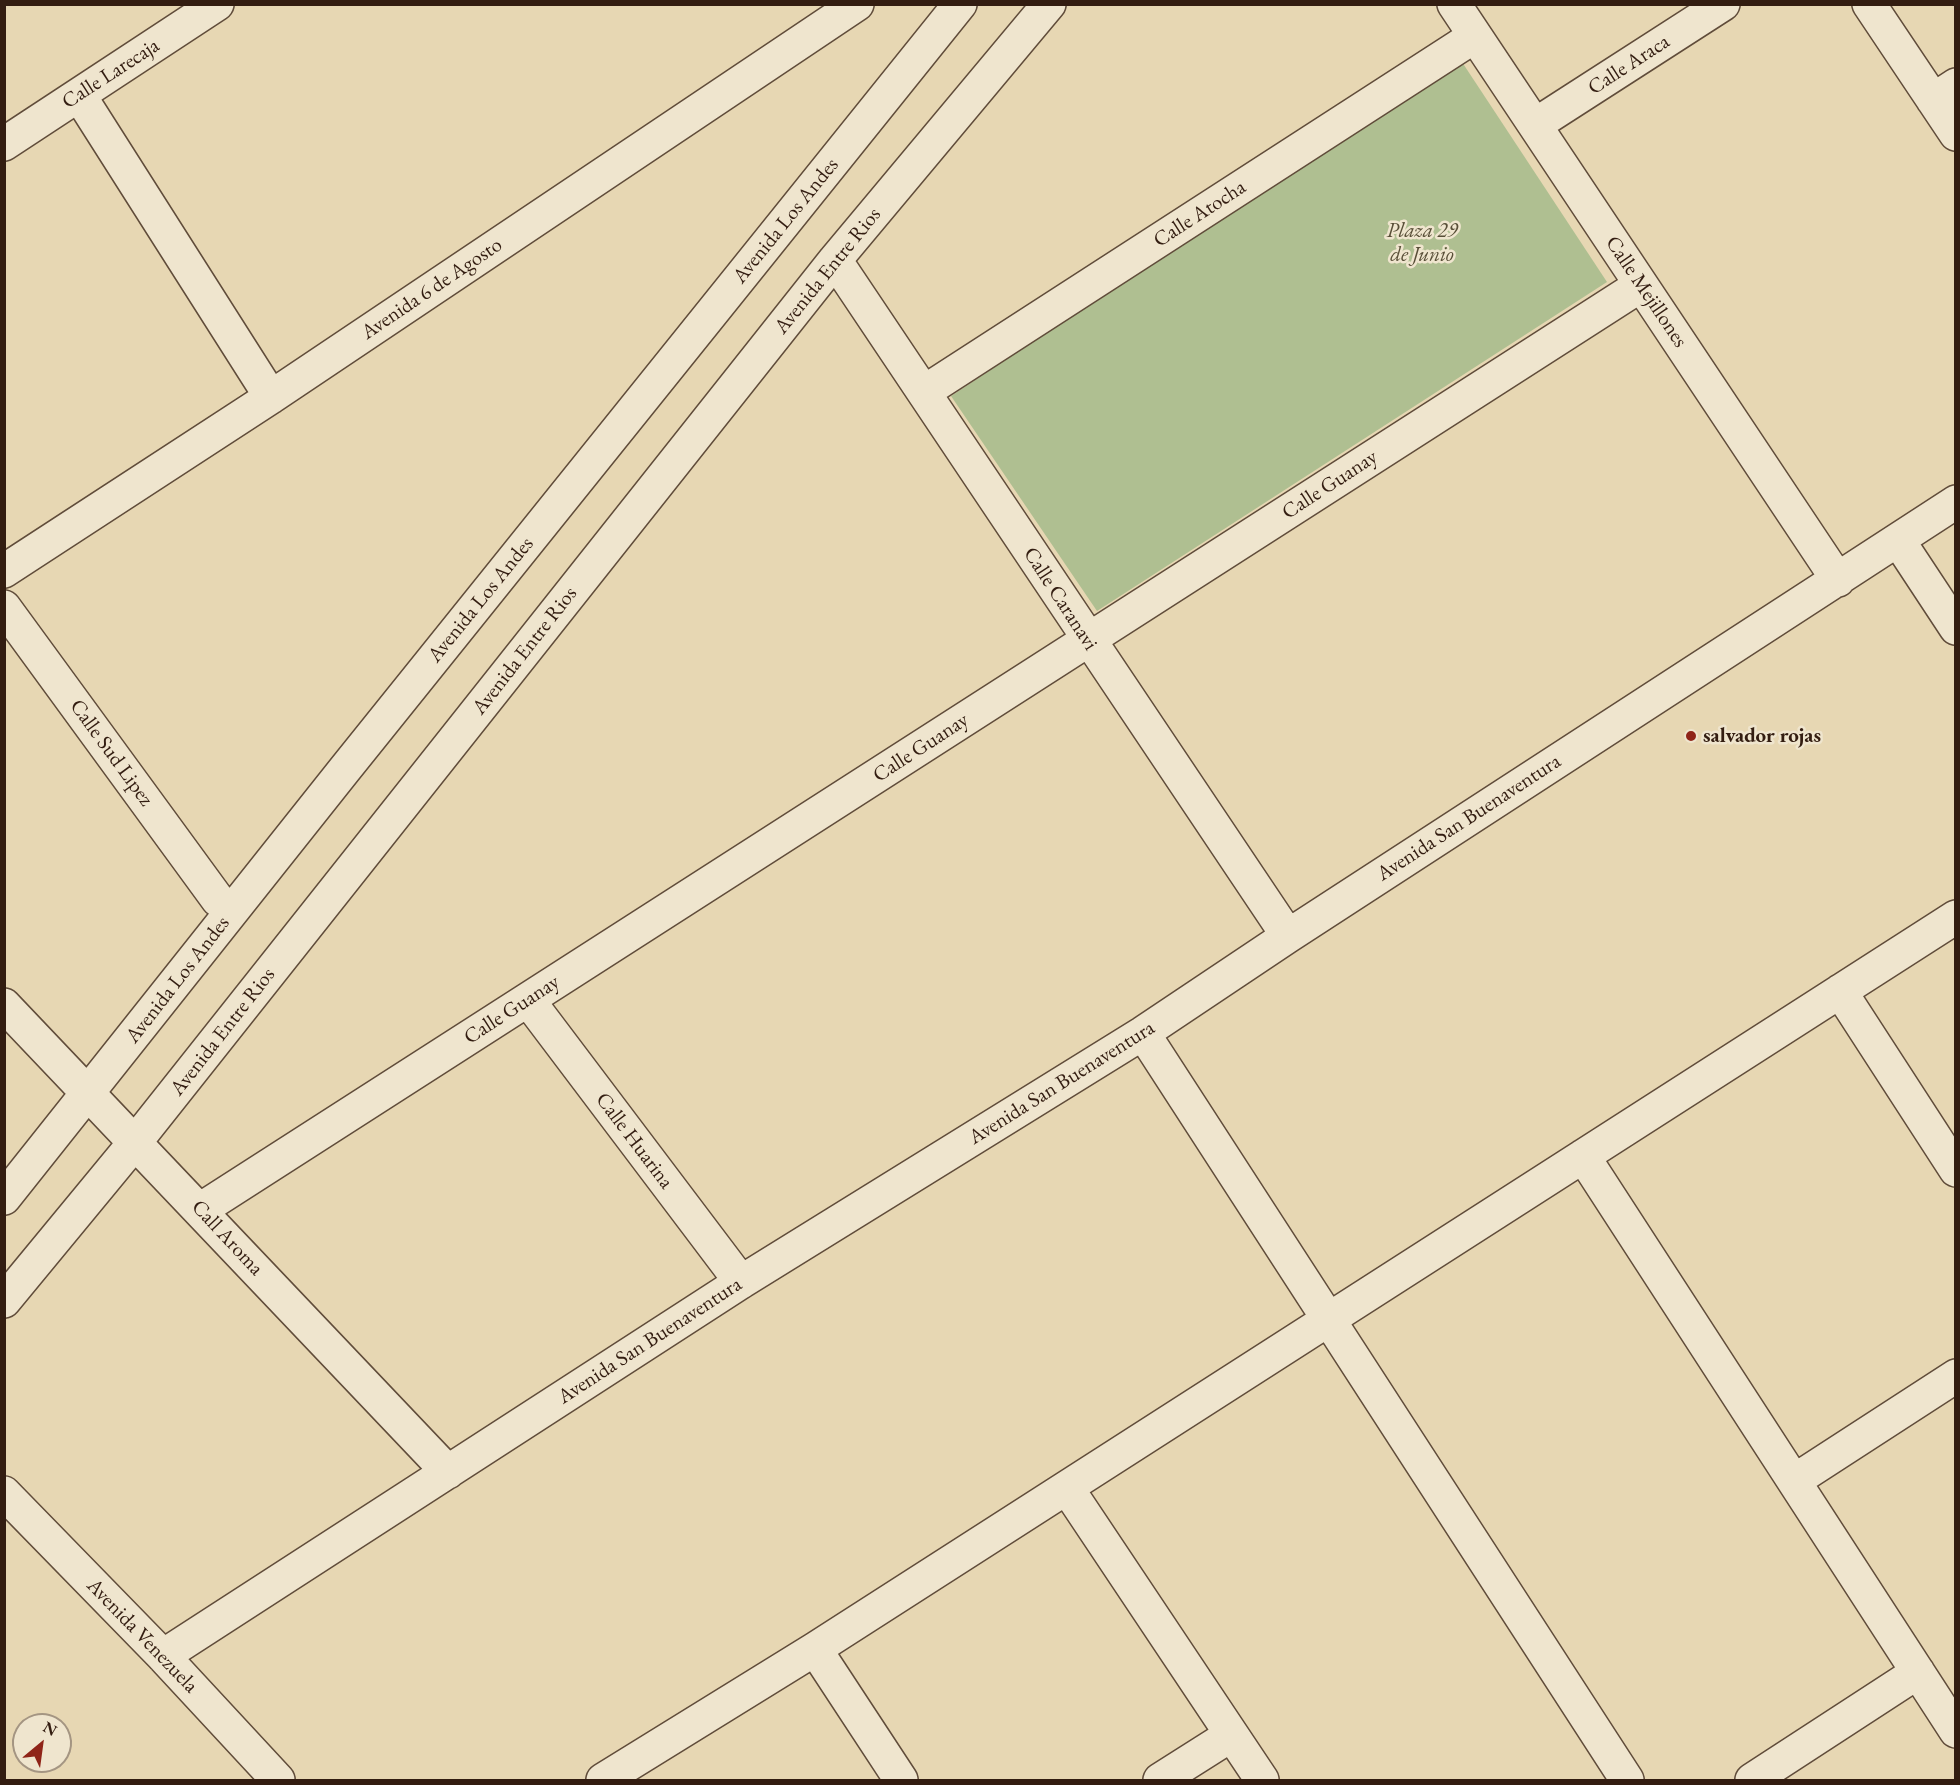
<!DOCTYPE html>
<html>
<head>
<meta charset="utf-8">
<style>
	body { margin:0 }
	#map { position:relative; width:1960px; height:1785px; overflow:hidden; background:#e7d7b3; font-family:"EB Garamond",serif }
	canvas { display:block }
	.frame { position:absolute; inset:0; border:6px solid #331d11; pointer-events:none }
	.north { position:absolute; left:12px; top:1713px; width:60px; height:60px; box-sizing:border-box; background:#efe5ce; border:2px solid #a49582; border-radius:50%; rotate:29deg; font-size:16px; font-weight:700; line-height:24px; text-align:center; color:#331d11 }
	.north::after { content:''; display:block; margin:auto; width:21px; height:27px; background:#8f2418; clip-path:polygon(50% 0,100% 100%,50% 72%,0 100%) }
</style>
</head>
<body>
<div id="map">
<canvas width="1960" height="1785"></canvas>
<div class="frame"></div>
<div class="north">N</div>
</div>
<script>
const ctx = document.querySelector('canvas').getContext('2d');
ctx.lineJoin = 'round';
function fillPath(path, color) { ctx.fillStyle = color; ctx.fill(path, 'evenodd'); }
const poly = rows => new Path2D(rows.map(r => 'M' + r).join(''));
function strokePath(path, color, width, dash) { ctx.strokeStyle = color; ctx.lineWidth = width; ctx.lineCap = dash ? 'butt' : 'round'; ctx.setLineDash(dash || []); ctx.stroke(path); }
function drawText(font, color, halo, rows, align = 'center') {
  ctx.font = font + ' "EB Garamond",serif'; ctx.lineWidth = 5; ctx.setLineDash([]); ctx.textBaseline = 'middle'; ctx.strokeStyle = halo; ctx.fillStyle = color; for (const [text, x, y, turn = 0] of rows) {
    ctx.save(); ctx.translate(x, y); ctx.rotate((+turn || 0) * Math.PI / 180); ctx.textAlign = isNaN(turn) ? turn : align; if (halo) ctx.strokeText(text, 0, 0); ctx.fillText(text, 0, 0); ctx.restore();
  }
}
const green = poly([
	[1460,59,1607,282,1097,611,951,396]
]);
const minor = poly([
	[1454,4,1838,580],
	[1869,4,1956,134],
	[79,95,271,397],
	[1933,100,1956,85],
	[1535,125,1723,4],
	[4,144,217,4],
	[835,260,1288,936],
	[924,392,1475,36],
	[1898,540,1956,628],
	[4,571,271,397,857,4],
	[4,607,218,900],
	[1840,991,1956,1170],
	[528,1000,741,1282],
	[4,1005,448,1472],
	[1143,1033,1627,1780],
	[1583,1156,1956,1731],
	[4,1198,345,769,960,4],
	[200,1210,1641,285],
	[4,1301,136,1141,835,260,1049,4],
	[1794,1481,1956,1376],
	[1067,1488,1262,1780],
	[4,1493,163,1656,278,1780],
	[815,1649,901,1780],
	[163,1656,741,1282,1143,1033,1288,936,1956,502],
	[603,1780,815,1649,1956,917],
	[1160,1780,1231,1735],
	[1752,1780,1918,1672]
]);
const markers = [
	[1691,736,6,"#8f2418"]
];
const streetNames = [
	["Calle Araca",1629,65,-33],
	["Calle Larecaja",111,74,-33],
	["Calle Atocha",1200,214,-33],
	["Avenida Los Andes",786,221,-51],
	["Avenida Entre Rios",828,271,-51],
	["Avenida 6 de Agosto",432,289,-34],
	["Calle Mejillones",1646,292,56],
	["Calle Guanay",1330,485,-33],
	["Calle Caranavi",1060,599,57],
	["Avenida Los Andes",481,600,-51],
	["Avenida Entre Rios",525,651,-52],
	["Calle Guanay",921,748,-33],
	["Calle Sud Lipez",111,753,54],
	["Avenida San Buenaventura",1469,818,-33],
	["Avenida Los Andes",178,980,-52],
	["Calle Guanay",512,1010,-33],
	["Avenida Entre Rios",223,1032,-52],
	["Avenida San Buenaventura",1062,1083,-32],
	["Calle Huarina",634,1141,53],
	["Call Aroma",227,1238,47],
	["Avenida San Buenaventura",650,1341,-33],
	["Avenida Venezuela",142,1636,46]
];
const parkNames = [
	["Plaza 29",1422,231],
	["de Junio",1422,255]
];
const poiNames = [
	["salvador rojas",1703,736]
];
fillPath(green, '#afbf91');
strokePath(minor, '#604c3a', 36);
strokePath(minor, '#efe5ce', 33);
for (const [x, y, r, color] of markers) { const dot = new Path2D(); dot.arc(x, y, r, 0, 2 * Math.PI); ctx.fillStyle = color; ctx.fill(dot); strokePath(dot, '#efe5ce', 2); }
drawText('21px', '#331d11', '#efe5ce', streetNames);
drawText('italic 21px', '#584e37', '#efe5ce', parkNames);
drawText('bold 21px', '#331d11', '#efe5ce', poiNames, 'left');
</script>
</body>
</html>
